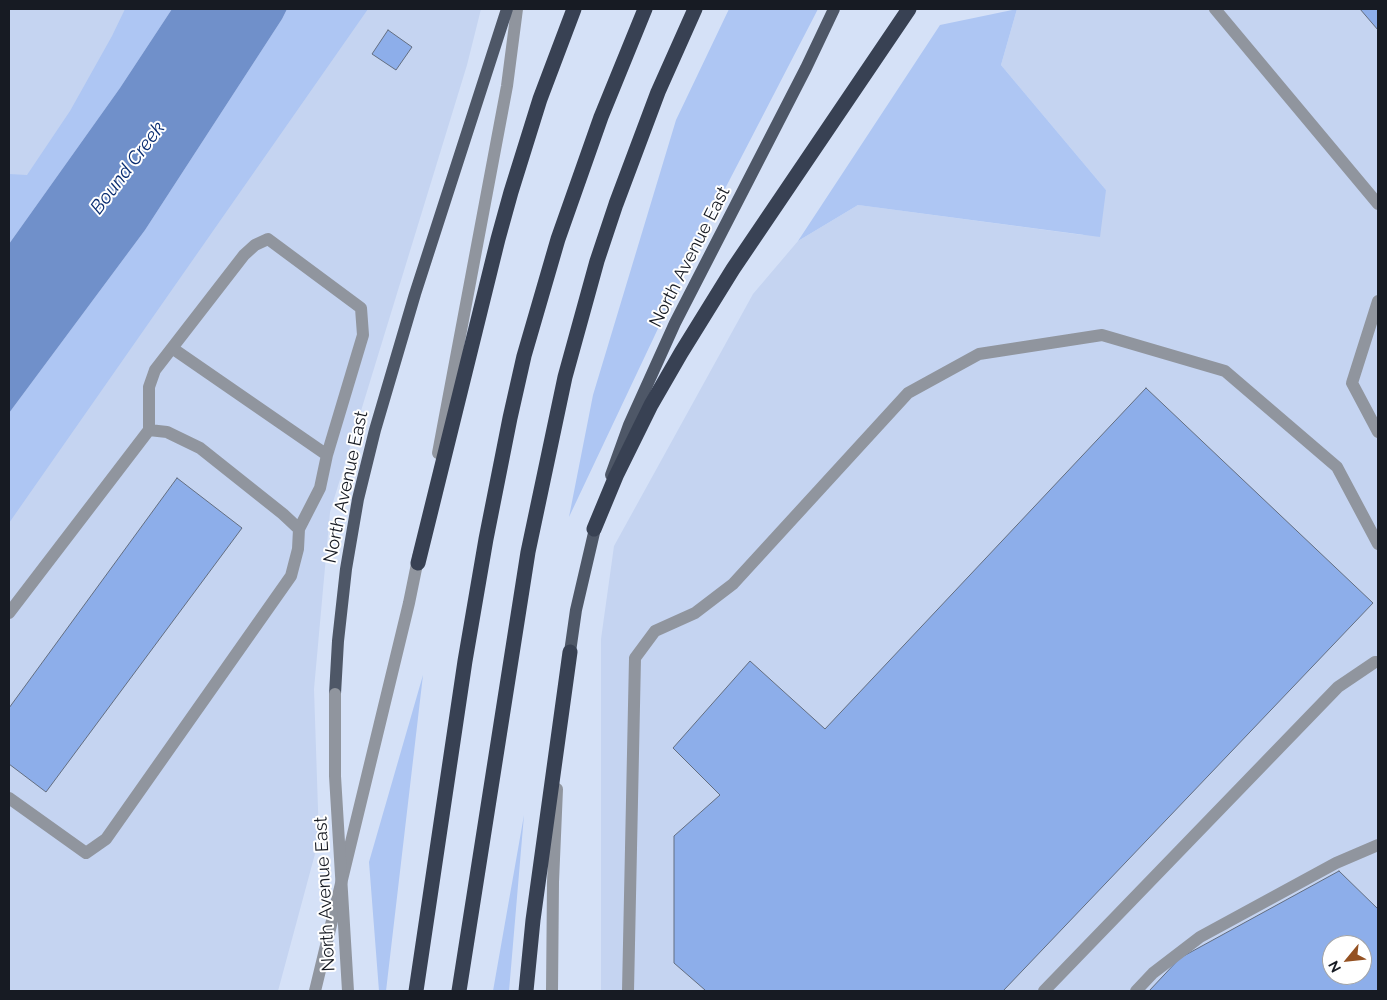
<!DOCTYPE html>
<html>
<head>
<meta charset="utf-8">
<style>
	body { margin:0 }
	#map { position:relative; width:1387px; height:1000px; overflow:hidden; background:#d5e1f7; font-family:Raleway,sans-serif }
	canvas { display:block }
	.frame { position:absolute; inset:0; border:10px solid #171b23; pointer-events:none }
	.north { position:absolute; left:1322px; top:935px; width:50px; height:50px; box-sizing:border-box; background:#fff; border:1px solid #a2a4a7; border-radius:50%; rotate:242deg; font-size:14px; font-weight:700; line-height:20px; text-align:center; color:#171b23 }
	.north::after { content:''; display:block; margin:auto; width:18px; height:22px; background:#945122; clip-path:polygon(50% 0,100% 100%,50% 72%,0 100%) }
</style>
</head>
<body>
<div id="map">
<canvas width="1387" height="1000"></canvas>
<div class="frame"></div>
<div class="north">N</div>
</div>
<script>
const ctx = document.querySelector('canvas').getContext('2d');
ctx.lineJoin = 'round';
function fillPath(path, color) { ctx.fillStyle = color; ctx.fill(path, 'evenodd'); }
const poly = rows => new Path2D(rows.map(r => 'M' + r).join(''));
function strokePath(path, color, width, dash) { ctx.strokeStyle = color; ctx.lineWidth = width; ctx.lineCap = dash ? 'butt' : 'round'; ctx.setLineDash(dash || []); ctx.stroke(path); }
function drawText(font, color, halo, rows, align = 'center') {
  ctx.font = font + ' Raleway,sans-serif'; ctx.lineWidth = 4; ctx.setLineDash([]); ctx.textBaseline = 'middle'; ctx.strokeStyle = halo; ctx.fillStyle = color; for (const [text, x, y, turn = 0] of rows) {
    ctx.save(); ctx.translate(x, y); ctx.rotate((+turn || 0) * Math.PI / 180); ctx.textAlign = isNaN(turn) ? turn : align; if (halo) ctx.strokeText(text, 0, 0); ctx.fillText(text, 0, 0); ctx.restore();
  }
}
const built = poly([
	[9,9,481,9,467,65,330,512,314,689,319,839,278,991,9,991],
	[1017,9,1378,9,1378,991,601,991,601,639,614,546,753,294,798,241,858,205,1083,235,1106,190,1001,65],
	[1332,945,1362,945,1362,975,1332,975]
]);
const green = poly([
	[125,9,172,9,120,88,9,244,9,174,27,175,70,111,112,36],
	[287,9,368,9,9,523,9,413,145,230,282,19],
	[729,9,818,9,714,210,569,517,593,395,676,120],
	[1017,9,1001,65,1106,190,1100,237,858,205,798,241,940,25],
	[423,675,386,991,379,991,369,862],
	[524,815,509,991,493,991]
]);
const water = poly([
	[172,9,287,9,282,19,145,230,9,413,9,244,120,88]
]);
const building = poly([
	[1360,9,1378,9,1378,30,1360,9],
	[388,30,412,47,396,70,372,54,388,30],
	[1146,388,1373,603,1003,991,704,991,705,990,674,963,674,836,720,795,673,748,750,661,825,729,1146,388],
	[177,478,242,528,46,792,9,764,9,708,177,478],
	[1339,871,1378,909,1378,991,1149,991,1180,958,1339,871],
	[1332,945,1362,945,1362,975,1332,975,1332,945]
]);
const minor = poly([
	[1215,9,1378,204],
	[1378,301,1352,383,1378,432],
	[172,348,327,455],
	[438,453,507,86,517,9],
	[9,613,149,430,149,387,155,370,244,255,255,245,268,239,361,308,363,335,327,455,320,488,299,529],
	[9,798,86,853,106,839,291,576,298,549,299,529,283,514,200,448,167,432,149,430],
	[315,991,409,603,419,554],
	[552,991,553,882,557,789],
	[628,991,635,658,655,631,695,613,733,584,908,393,979,354,1102,335,1225,371,1337,467,1378,544],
	[1044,991,1338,687,1375,662,1378,662],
	[1136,991,1153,973,1200,937,1336,863,1378,845]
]);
const major = poly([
	[611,475,629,425,675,323,806,68,834,9],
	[570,652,576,610,597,520],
	[335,694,338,641,346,569,358,499,375,430,415,294,507,9]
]);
const highway = poly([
	[594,529,616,476,651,405,681,353,733,269,909,9],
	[418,563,498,239,511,192,540,99,574,9],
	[416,991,465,661,486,539,510,418,524,356,558,239,601,117,645,9],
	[459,991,528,552,565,377,597,261,616,204,658,92,695,9],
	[526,991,533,920,570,652]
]);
const minorBridge = poly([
	[335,694,335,776,348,991]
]);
const streetNames = [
	["North Avenue East",690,257,-63],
	["North Avenue East",346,487,-78],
	["North Avenue East",325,894,-93]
];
const waterNames = [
	["Bound Creek",128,168,-53]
];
fillPath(built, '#c5d4f1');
fillPath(green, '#aec6f3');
fillPath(water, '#7090ca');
fillPath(building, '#8daeea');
strokePath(building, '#636e81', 1);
strokePath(minor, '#90959e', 12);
strokePath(major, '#4e5767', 12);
strokePath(highway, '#384153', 15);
strokePath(minorBridge, '#90959e', 12);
drawText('18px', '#171b23', '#fff', streetNames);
drawText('italic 19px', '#0a2d71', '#fff', waterNames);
</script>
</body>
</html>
